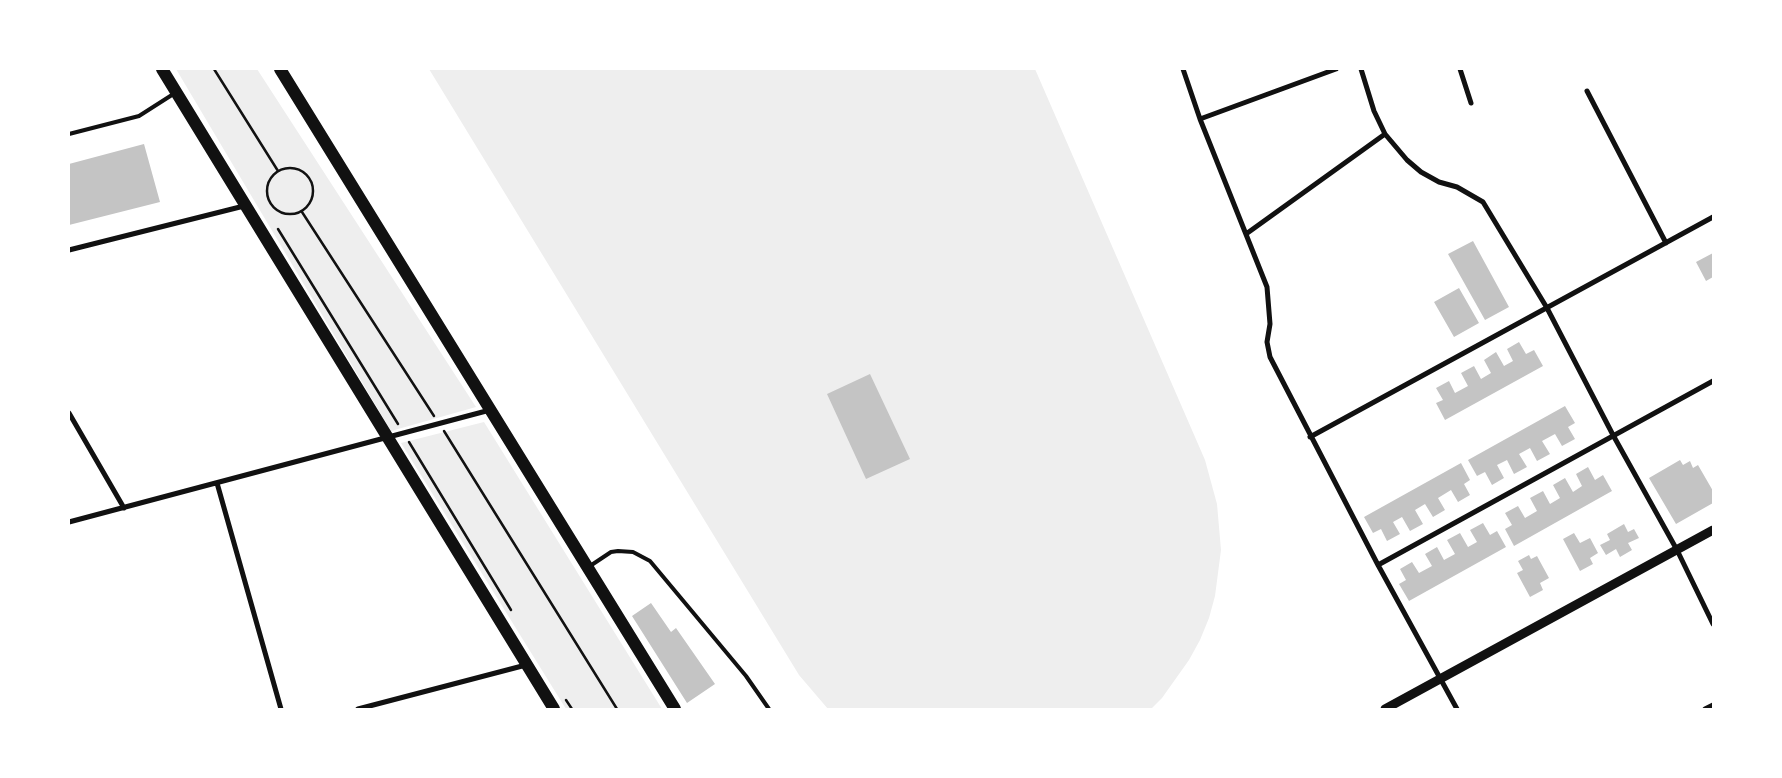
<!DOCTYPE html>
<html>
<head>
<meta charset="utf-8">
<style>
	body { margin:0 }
	#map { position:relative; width:1782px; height:778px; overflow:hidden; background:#fff; font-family:Barlow,sans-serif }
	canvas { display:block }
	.frame { position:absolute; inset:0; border:70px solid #fff; pointer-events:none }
</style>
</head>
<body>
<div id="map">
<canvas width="1782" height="778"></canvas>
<div class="frame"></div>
</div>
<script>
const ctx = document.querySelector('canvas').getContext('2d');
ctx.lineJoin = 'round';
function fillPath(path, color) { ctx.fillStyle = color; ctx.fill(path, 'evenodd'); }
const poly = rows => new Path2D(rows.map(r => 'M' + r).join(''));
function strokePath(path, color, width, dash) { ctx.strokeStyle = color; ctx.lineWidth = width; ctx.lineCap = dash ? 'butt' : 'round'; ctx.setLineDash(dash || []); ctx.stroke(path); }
const green = poly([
	[176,69,257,69,476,407,391,431],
	[429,69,1035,69,1205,460,1217,504,1221,550,1215,596,1209,618,1200,640,1189,660,1162,698,1151,709,828,709,799,675],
	[484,422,662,709,566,709,401,443]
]);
const building = poly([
	[144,144,160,202,69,225,69,164],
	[1473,241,1509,307,1485,320,1448,254],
	[1713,253,1713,277,1706,281,1696,262],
	[1459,288,1479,323,1454,337,1434,302],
	[1519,342,1526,354,1534,350,1543,366,1445,420,1436,403,1443,400,1436,388,1449,381,1455,393,1468,386,1461,373,1474,366,1481,379,1491,373,1484,360,1496,352,1504,366,1513,361,1507,349],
	[870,374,910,459,866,479,827,394],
	[1565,406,1575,423,1568,427,1575,439,1562,446,1555,434,1542,441,1550,454,1537,461,1530,448,1519,454,1527,467,1514,474,1507,460,1497,465,1504,478,1492,485,1485,472,1477,476,1468,460],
	[1680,460,1683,465,1690,461,1693,468,1698,465,1713,491,1713,503,1676,524,1649,478],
	[1461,463,1470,480,1464,484,1470,495,1458,502,1451,490,1438,498,1445,510,1433,517,1425,504,1415,510,1423,524,1410,531,1402,517,1393,522,1400,534,1387,541,1381,529,1373,533,1364,517],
	[1588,467,1595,480,1603,475,1612,491,1514,546,1505,529,1512,525,1505,513,1518,506,1525,518,1537,511,1530,498,1543,491,1550,504,1560,498,1553,485,1565,478,1573,492,1582,486,1576,474],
	[1483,523,1490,535,1497,531,1506,547,1409,601,1399,584,1406,580,1400,569,1412,562,1419,573,1432,566,1425,554,1437,547,1444,560,1455,554,1447,540,1460,533,1468,547,1477,542,1470,530],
	[1624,524,1628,532,1634,529,1639,538,1628,543,1632,550,1620,557,1616,549,1606,555,1600,545,1610,540,1607,534],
	[1574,533,1580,543,1590,538,1598,553,1590,558,1593,564,1580,571,1563,539],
	[1529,555,1531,559,1537,556,1549,578,1540,583,1543,590,1530,597,1517,573,1523,570,1518,561],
	[651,603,671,632,676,628,715,684,687,703,632,616]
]);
const path = poly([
	[214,69,278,171],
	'267 191a23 23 0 1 1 46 0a23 23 0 1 1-46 0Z',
	[302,212,434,416],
	[278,229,398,424],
	[444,431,617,709],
	[409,442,511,610],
	[566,700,572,709]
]);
const service = poly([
	[69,134,139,116,175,93],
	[590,566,611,552,618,551,633,552,650,561,746,676,769,709]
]);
const minor = poly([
	[1183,69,1200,119,1267,287,1270,324,1267,342,1270,357,1378,565,1457,709],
	[1361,69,1374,111,1385,134,1407,160,1421,172,1439,182,1457,187,1483,202,1547,308,1613,435,1677,550,1713,624],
	[1460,69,1471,103],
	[1587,91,1666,243],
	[1200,119,1336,69],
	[1246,234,1385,134],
	[69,250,244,206],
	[69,413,124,508],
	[1310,437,1713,217],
	[217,483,281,709],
	[69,522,490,410],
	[1378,565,1713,381],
	[358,709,526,665],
	[1705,709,1713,705]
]);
const tertiary = poly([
	[1385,709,1713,530]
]);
const primary = poly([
	[162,69,554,709],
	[280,69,675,709]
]);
fillPath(green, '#eee');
fillPath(building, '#c4c4c4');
strokePath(path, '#111', 2.5);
strokePath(service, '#111', 4);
strokePath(minor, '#111', 5);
strokePath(tertiary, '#111', 9);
strokePath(primary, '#111', 12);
</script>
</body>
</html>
